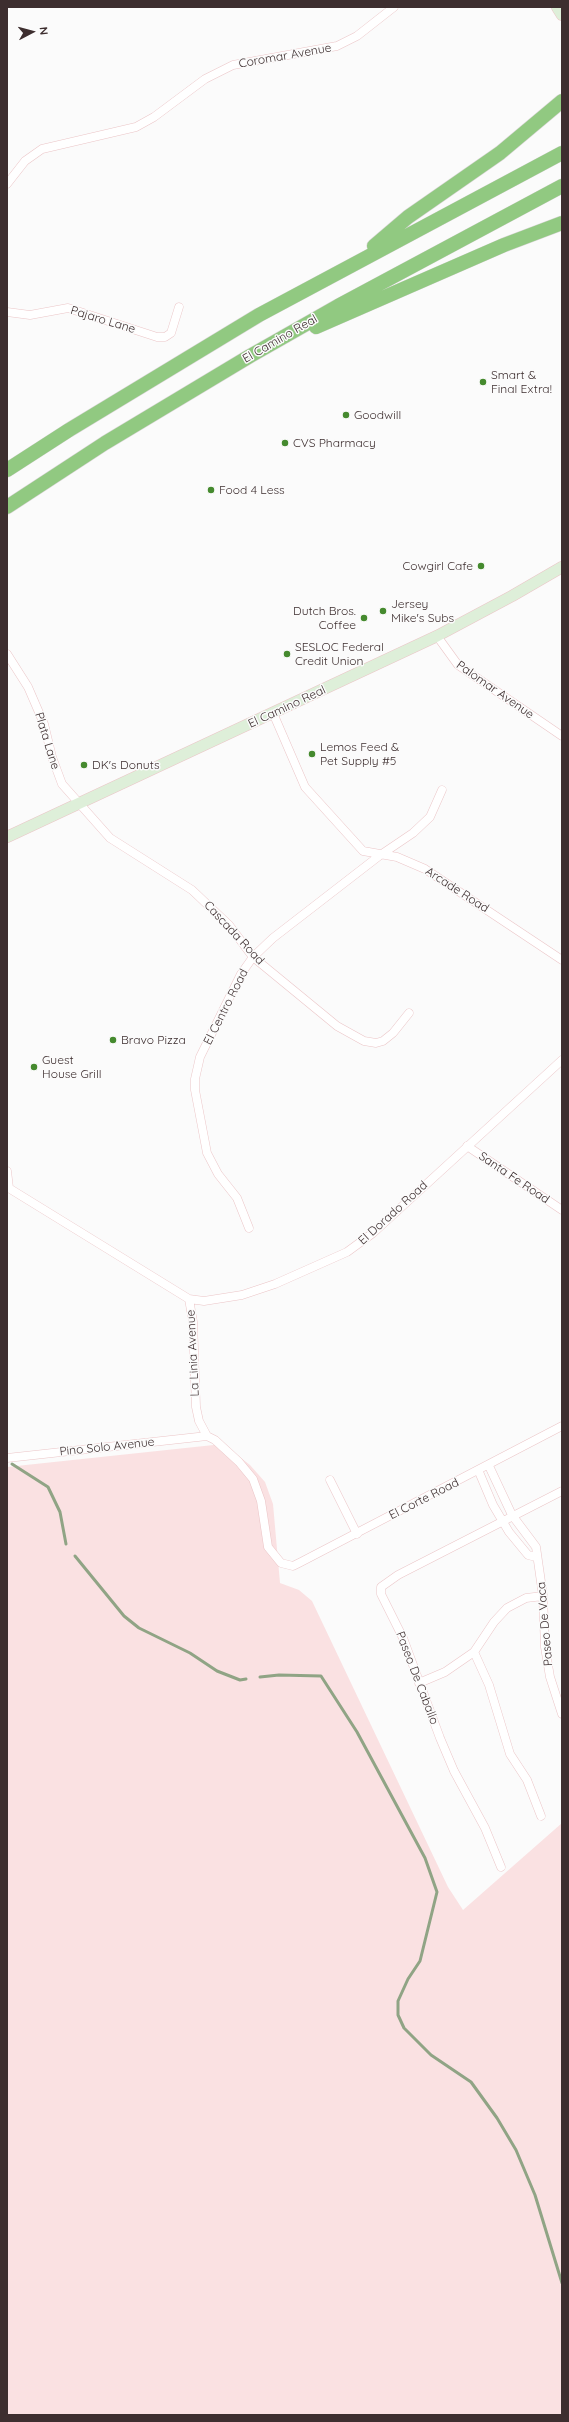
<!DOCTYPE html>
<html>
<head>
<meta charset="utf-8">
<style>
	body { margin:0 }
	#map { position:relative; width:569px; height:2422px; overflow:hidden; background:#fbfbfb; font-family:Quicksand,sans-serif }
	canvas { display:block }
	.frame { position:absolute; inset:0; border:8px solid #3d2e2f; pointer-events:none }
	.north { position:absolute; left:12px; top:12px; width:40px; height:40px; -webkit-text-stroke:3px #fbfbfb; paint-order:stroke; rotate:84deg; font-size:11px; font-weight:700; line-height:16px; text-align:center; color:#3d2e2f }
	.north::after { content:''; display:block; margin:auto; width:14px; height:18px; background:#3d2e2f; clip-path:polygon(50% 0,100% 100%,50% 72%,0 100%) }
</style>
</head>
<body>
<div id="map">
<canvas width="569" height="2422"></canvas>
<div class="frame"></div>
<div class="north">N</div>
</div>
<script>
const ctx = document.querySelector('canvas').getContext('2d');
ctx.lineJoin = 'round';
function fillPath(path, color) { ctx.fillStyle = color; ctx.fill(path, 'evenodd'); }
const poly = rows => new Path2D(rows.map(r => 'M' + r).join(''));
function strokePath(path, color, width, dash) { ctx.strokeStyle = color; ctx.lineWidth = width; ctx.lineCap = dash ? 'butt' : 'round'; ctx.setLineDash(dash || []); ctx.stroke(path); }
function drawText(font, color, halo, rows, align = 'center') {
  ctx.font = font + ' Quicksand,sans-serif'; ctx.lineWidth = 3; ctx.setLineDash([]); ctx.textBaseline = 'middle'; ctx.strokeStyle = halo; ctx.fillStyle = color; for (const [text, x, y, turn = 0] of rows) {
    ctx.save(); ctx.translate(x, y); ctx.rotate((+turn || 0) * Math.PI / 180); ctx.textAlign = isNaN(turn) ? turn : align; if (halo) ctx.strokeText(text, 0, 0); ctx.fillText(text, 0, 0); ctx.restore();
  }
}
const green = poly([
	[223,1444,250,1465,265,1482,273,1504,280,1583,299,1590,312,1601,448,1887,463,1910,562,1823,562,2415,7,2415,7,1467]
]);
const stream = poly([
	[12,1464,48,1487,60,1512,66,1544],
	[75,1556,124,1616,139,1628,190,1653,217,1671,240,1680,246,1679],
	[260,1677,279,1675,321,1676,357,1732,425,1858,437,1892,420,1961,408,1979,398,2001,398,2015,404,2028,431,2055,471,2082,497,2118,516,2150,535,2195,562,2283]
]);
const minor = poly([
	[7,184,25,161,42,149,136,127,154,117,205,79,233,65,337,46,357,36,394,7],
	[7,312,30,315,68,308,157,337,165,337,171,333,179,307],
	[437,636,458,665,562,736],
	[7,654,28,687,44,724,52,757,62,784,110,838,192,890,229,925,253,957,337,1026,364,1041,376,1043,383,1041,393,1033,409,1013],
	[273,713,305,787,363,851,397,857,425,869,562,960],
	[467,1146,562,1210],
	[7,1171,9,1188],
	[7,1187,189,1299,193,1322,196,1407,199,1421,207,1436,215,1440,239,1462,253,1479,261,1501,268,1547,281,1563,293,1566,301,1562,562,1426],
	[249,1228,237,1198,218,1174,207,1153,195,1090,195,1079,200,1057,241,974,253,957,273,938,379,856,413,833,430,817,442,790],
	[189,1299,204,1301,242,1295,275,1284,347,1252,373,1233,562,1060],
	[7,1458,207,1436],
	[489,1466,512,1515,536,1547,543,1596,545,1647,550,1677,562,1714],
	[479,1472,493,1505,509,1532,528,1555,536,1557],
	[330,1480,357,1534],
	[474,1652,489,1685,510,1754,527,1780,541,1816],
	[419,1683,445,1672,474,1652,494,1622,507,1608,526,1598,543,1596],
	[501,1867,485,1828,454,1771,440,1738,403,1638,381,1594,381,1587,398,1575,562,1491]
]);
const secondary = poly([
	[557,7,562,15],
	[7,837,437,636,512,596,562,567]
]);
const motorway = poly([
	[374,246,408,217,500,153,562,101],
	[316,327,504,245,562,223],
	[7,470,69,430,259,315,562,153],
	[7,507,105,443,250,356,338,306,562,186]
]);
const markers = [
	[483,382,4,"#458a2e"],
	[346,415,4,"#458a2e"],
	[285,443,4,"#458a2e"],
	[211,490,4,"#458a2e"],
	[481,566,4,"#458a2e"],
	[383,611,4,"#458a2e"],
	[364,618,4,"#458a2e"],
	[287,654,4,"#458a2e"],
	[312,754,4,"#458a2e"],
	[84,765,4,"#458a2e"],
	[113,1040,4,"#458a2e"],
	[34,1067,4,"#458a2e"]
];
const streetNames = [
	["Coromar Avenue",285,56,-10],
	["Pajaro Lane",103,320,17],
	["El Camino Real",280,339,-30],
	["Palomar Avenue",495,690,35],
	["El Camino Real",287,707,-25],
	["Plata Lane",47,741,73],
	["Arcade Road",457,890,33],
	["Cascada Road",234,933,47],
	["El Centro Road",226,1007,-63],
	["Santa Fe Road",514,1178,34],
	["El Dorado Road",393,1213,-42],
	["La Linia Avenue",193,1353,-93],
	["Pino Solo Avenue",107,1447,-6],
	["El Corte Road",424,1499,-27],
	["Paseo De Vaca",545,1624,-95],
	["Paseo De Caballo",417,1678,69]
];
const poiNames = [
	["Smart &",491,375],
	["Final Extra!",491,389],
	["Goodwill",354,415],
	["CVS Pharmacy",293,443],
	["Food 4 Less",219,490],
	["Cowgirl Cafe",473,566,"right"],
	["Jersey",391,604],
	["Mike's Subs",391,618],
	["Dutch Bros.",356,611,"right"],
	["Coffee",356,625,"right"],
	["SESLOC Federal",295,647],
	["Credit Union",295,661],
	["Lemos Feed &",320,747],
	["Pet Supply #5",320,761],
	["DK's Donuts",92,765],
	["Bravo Pizza",121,1040],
	["Guest",42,1060],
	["House Grill",42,1074]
];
fillPath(green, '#fae1e2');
strokePath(stream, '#90a485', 3);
strokePath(minor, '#ebc5c7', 9);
strokePath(secondary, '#ebc5c7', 12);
strokePath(motorway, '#d8d5d5', 15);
strokePath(minor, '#fff', 8);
strokePath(secondary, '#deefd9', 11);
strokePath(motorway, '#91c981', 14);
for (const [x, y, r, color] of markers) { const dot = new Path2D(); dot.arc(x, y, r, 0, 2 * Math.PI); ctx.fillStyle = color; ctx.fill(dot); strokePath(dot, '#fbfbfb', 1.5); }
drawText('12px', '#3d2e2f', '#fbfbfb', streetNames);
drawText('12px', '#3d2e2f', '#fbfbfb', poiNames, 'left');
</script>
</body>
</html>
